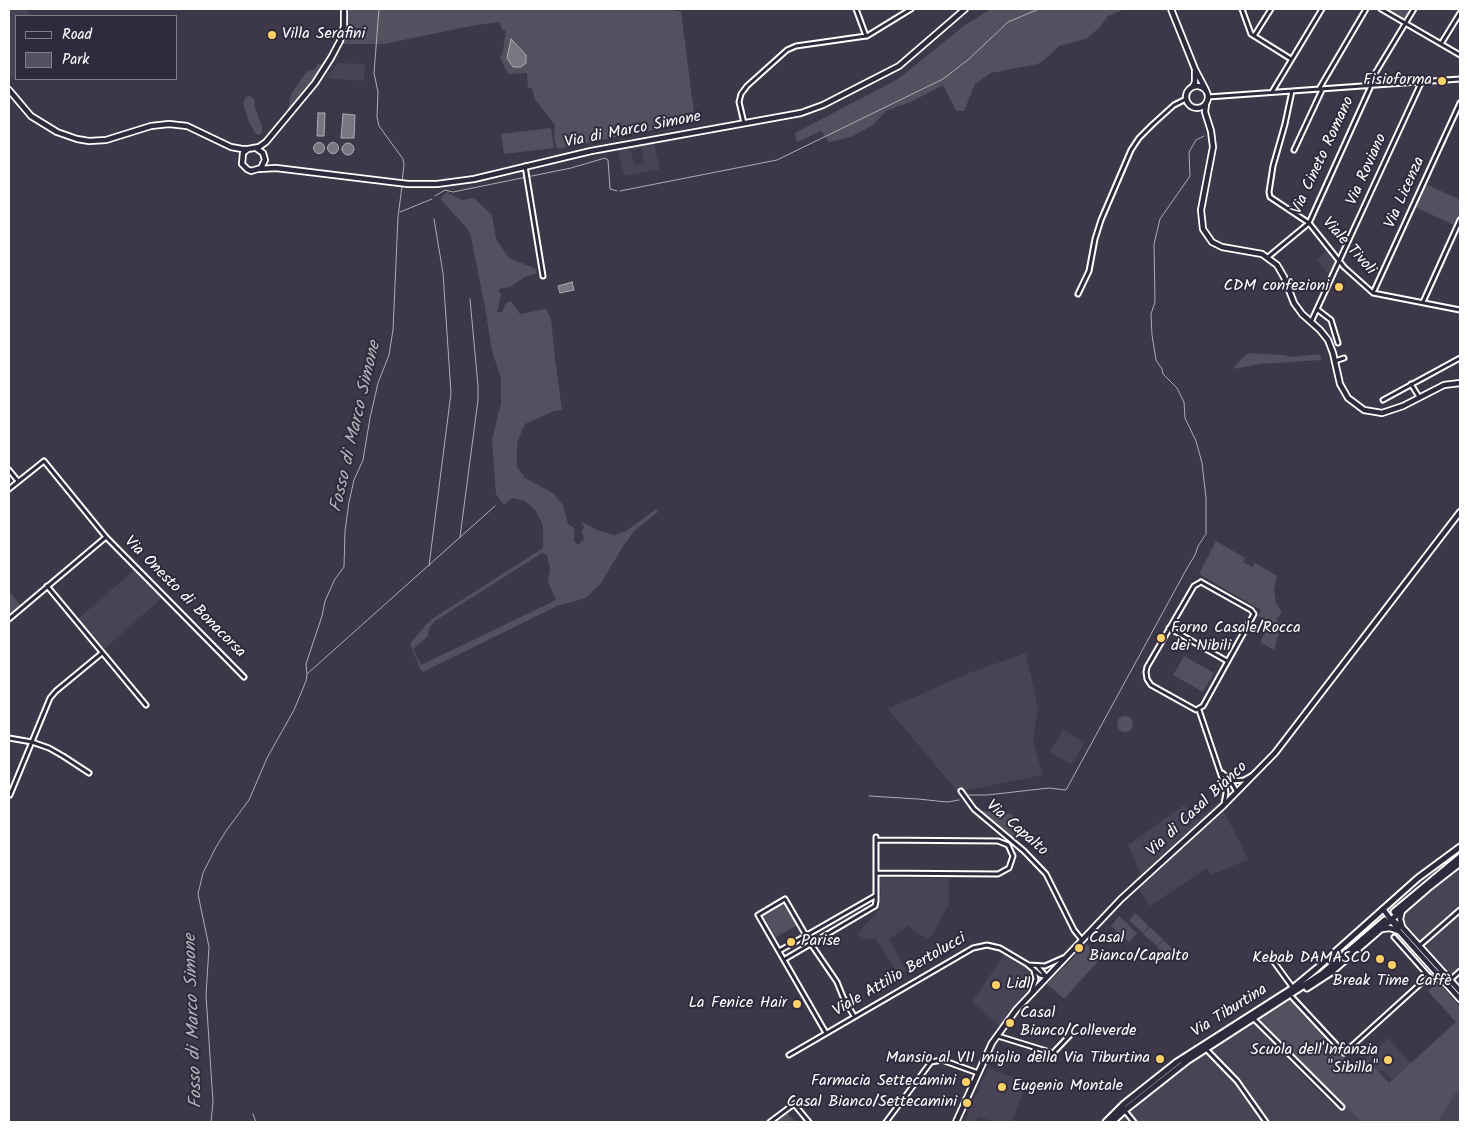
<!DOCTYPE html>
<html>
<head>
<meta charset="utf-8">
<style>
	body { margin:0 }
	#map { position:relative; width:1469px; height:1131px; overflow:hidden; background:#3c3749; font-family:Kalam,sans-serif }
	canvas { display:block }
	.frame { position:absolute; inset:0; border:10px solid #fff; pointer-events:none }
	.legend { position:absolute; left:15px; top:15px; width:162px; height:65px; box-sizing:border-box; background:#2f2a3d; border:1px solid #827f8b; margin:0; padding:6px 9px; list-style:none; font-size:15px; color:#fff }
	.legend li { display:flex; align-items:center; gap:10px; height:25px }
	.legend b { width:25px; border:1px solid #827f8b }
</style>
</head>
<body>
<div id="map">
<canvas width="1469" height="1131"></canvas>
<div class="frame"></div>
<ul class="legend">
<li><b style="height:6px;background:#2f2a3d"></b>Road</li>
<li><b style="height:14px;background:#555060"></b>Park</li>
</ul>
</div>
<script>
const ctx = document.querySelector('canvas').getContext('2d');
ctx.lineJoin = 'round';
function fillPath(path, color) { ctx.fillStyle = color; ctx.fill(path, 'evenodd'); }
const poly = rows => new Path2D(rows.map(r => 'M' + r).join(''));
function strokePath(path, color, width, dash) { ctx.strokeStyle = color; ctx.lineWidth = width; ctx.lineCap = dash ? 'butt' : 'round'; ctx.setLineDash(dash || []); ctx.stroke(path); }
function drawText(font, color, halo, rows, align = 'center') {
  ctx.font = font + ' Kalam,sans-serif'; ctx.lineWidth = 4; ctx.setLineDash([]); ctx.textBaseline = 'middle'; ctx.strokeStyle = halo; ctx.fillStyle = color; for (const [text, x, y, turn = 0] of rows) {
    ctx.save(); ctx.translate(x, y); ctx.rotate((+turn || 0) * Math.PI / 180); ctx.textAlign = isNaN(turn) ? turn : align; if (halo) ctx.strokeText(text, 0, 0); ctx.fillText(text, 0, 0); ctx.restore();
  }
}
const built = poly([
	[9,9,10,11,17,9,27,9,30,16,16,16,17,79,13,80,9,73],
	[337,63,365,64,364,81,326,78],
	[654,143,660,169,624,176,618,150],
	[641,148,644,163,634,165,631,150],
	[1327,251,1336,263,1330,277,1317,260],
	[134,570,163,597,103,650,78,619],
	[1026,653,1038,708,1033,741,1043,775,958,792,888,709,969,673],
	[1063,730,1085,742,1072,765,1050,752],
	[1219,802,1248,859,1211,875,1207,868,1150,906,1133,881,1141,874,1128,845,1184,805,1198,820],
	[1460,867,1460,986,1404,922,1405,913],
	[880,878,949,878,949,904,932,936,928,938,917,934,908,926,889,939,906,970,898,974,875,938,862,940,857,934,878,911,881,895],
	[1006,952,1034,972,1047,977,1002,1028,972,1002],
	[1253,1023,1318,1091,1342,1111,1347,1108,1361,1122,1114,1122,1193,1057,1232,1034],
	[1388,1038,1411,1063,1392,1080,1383,1071,1378,1071,1366,1058],
	[988,1068,1027,1083,1012,1122,996,1122,978,1117,976,1122,965,1122,975,1096,980,1091,978,1090],
	[1460,1092,1460,1122,1438,1122,1455,1094]
]);
const green = poly([
	[347,9,674,9,674,11,681,11,694,113,678,125,557,149,554,137,555,125,534,98,533,91,531,88,528,88,527,73,508,74,500,57,503,51,506,31,502,30,500,22,476,25,384,44,343,44,349,23],
	[991,9,1125,9,1108,16,1100,27,1086,39,1059,46,1050,55,1038,64,991,73,975,84,964,111,956,111,943,85,913,101,886,111,873,125,851,137,829,142,821,131,797,142,795,133,898,79,965,25],
	[1388,9,1411,9,1405,19],
	[318,64,321,64,323,67,289,113,285,115,288,111,291,94,307,71,314,70],
	[250,96,255,100,254,104,262,127,262,133,259,135,256,134,249,122,243,103,246,97],
	[551,128,554,148,504,154,501,134],
	[1426,184,1460,200,1460,212,1454,225,1415,207],
	[447,192,462,200,474,198,492,215,496,239,509,258,534,268,537,271,535,274,525,277,510,287,498,289,501,295,497,312,502,312,506,303,511,301,520,314,546,309,551,319,555,358,562,410,554,411,525,424,517,443,517,467,525,478,553,493,563,505,568,524,574,528,574,541,578,545,584,539,582,532,584,527,581,521,597,530,614,535,626,531,656,509,658,512,634,531,622,548,601,583,586,598,557,606,423,672,421,670,410,644,424,627,432,619,543,548,543,526,536,511,525,501,512,498,504,505,496,494,492,440,501,403,501,378,492,351,485,307,471,237,467,228,440,199],
	[542,553,547,555,550,569,548,582,556,600,421,665,413,649,427,637,430,627,435,621],
	[1249,353,1283,355,1293,357,1320,354,1321,360,1261,364,1233,369,1242,358],
	[1216,541,1245,558,1243,562,1252,567,1255,563,1277,576,1274,590,1276,603,1282,613,1276,619,1281,624,1274,650,1260,642,1270,623,1258,616,1261,610,1199,574],
	[9,591,20,605,9,614],
	[1184,656,1214,673,1203,692,1173,675],
	'1117 724a8 8 0 1 1 16 0a8 8 0 1 1-16 0Z',
	[980,811,1012,814,1014,817,1017,841],
	[785,903,798,925,776,937,763,916],
	[1135,913,1149,926,1143,933,1129,920],
	[1119,916,1137,933,1129,942,1111,926],
	[1150,927,1163,939,1157,946,1143,934],
	[1163,940,1177,953,1171,959,1157,947],
	[1087,944,1100,959,1064,999,1047,984],
	[1438,982,1460,1007,1460,1092,1455,1094,1438,1122,1361,1122,1259,1018,1291,1000,1353,1068,1366,1058,1389,1083,1456,1022,1428,991],
	[787,1113,796,1122,775,1122,785,1114]
]);
const water = poly([
	[511,39,526,55,526,63,521,67,513,67,507,58,511,39],
	[318,113,325,113,324,136,317,136,318,113],
	[343,114,355,115,354,138,341,138,343,114],
	'313.5 148a5.5 5.5 0 1 1 11 0a5.5 5.5 0 1 1-11 0Z',
	'327.5 148a5.5 5.5 0 1 1 11 0a5.5 5.5 0 1 1-11 0Z',
	'342 149a6 6 0 1 1 12 0a6 6 0 1 1-12 0Z',
	[572,282,574,290,560,293,558,286,572,282]
]);
const stream = poly([
	[379,9,374,73,378,92,377,117,379,126,403,159,404,165,402,182],
	[620,191,777,160,943,79,969,59,1008,22,1039,9],
	[435,196,445,190,453,192,571,168,605,158,608,160,610,189,617,191],
	[400,212,432,199],
	[460,537,478,400,478,386,470,299],
	[429,566,451,393,443,273,434,219],
	[307,674,495,506],
	[969,795,987,795,1049,788,1066,790,1186,570,1195,555,1198,546,1206,534,1206,498,1202,463,1196,441,1185,418,1184,402,1177,388,1163,374,1162,369,1156,360,1152,335,1151,314,1155,302,1154,244,1160,219,1190,176,1189,152,1196,140,1204,136],
	[869,796,918,799,947,802,959,800],
	[253,1114,256,1122],
	[211,1122,213,1102,206,995,209,947,198,894,203,873,216,847,226,831,249,800,267,758,294,710,306,681,307,675,306,664,322,616,325,601,335,579,344,567,345,531,349,502,354,480,363,460,370,418,378,383,389,355,393,330,398,217,402,186]
]);
const street = poly([
	[1242,9,1251,34,1291,59],
	[1381,9,1460,55],
	[867,36,911,9],
	[1254,36,1271,9],
	[1441,44,1460,13],
	[1319,89,1366,9],
	[1292,91,1285,124,1273,166,1269,192,1270,197,1309,223,1344,267,1373,293,1460,310],
	[1272,92,1322,9],
	[1208,97,1460,79],
	[744,123,739,102,741,94,747,86,787,50,796,46,866,36,856,9],
	[1294,150,1322,90],
	[525,166,543,276],
	[1268,257,1309,223,1370,88,1371,80,1414,9],
	[1373,293,1460,103],
	[1078,294,1089,271,1095,239,1101,220,1131,150,1139,138,1153,124,1174,105,1186,99],
	[1423,302,1460,220],
	[1318,310,1331,320,1338,343],
	[1311,322,1421,83],
	[1335,361,1344,358],
	[1411,384,1419,397],
	[1383,400,1460,358],
	[9,470,18,481],
	[9,489,44,461,106,537,244,677],
	[1201,582,1251,610,1254,614,1203,706,1196,710,1151,685,1147,679,1146,672,1147,667,1194,586,1201,582],
	[47,586,146,705],
	[9,619,106,537],
	[1169,628,1227,661],
	[1199,710,1225,787,1226,793,1224,804],
	[9,738,32,742,49,748,63,756,89,773],
	[1222,773,1230,780,1237,792],
	[1231,781,1244,780,1251,776],
	[961,791,974,809,1024,851,1046,874,1074,930,1082,940],
	[10,795,50,698,56,691,102,653],
	[876,840,998,841,1008,845,1013,856,1009,868,998,874,876,873],
	[1394,937,1434,982],
	[1419,946,1460,910],
	[779,951,875,896],
	[1280,957,1274,962,1293,988],
	[785,959,875,906,876,901,876,837],
	[1029,965,1045,966,1063,958],
	[1038,967,1047,977],
	[1450,980,1460,971],
	[1032,991,1036,979,1034,971],
	[1292,997,1344,1053,1429,976],
	[1253,1018,1342,1107],
	[826,1033,758,915,785,899,811,944,837,982,843,997,854,1016],
	[998,1036,1053,1053,1072,1033],
	[1206,1049,1237,1081,1266,1122],
	[789,1055,973,948,987,945,1000,948,1027,964,1040,975,1047,977],
	[1125,1111,1134,1122],
	[770,1122,794,1104,809,1122],
	[886,1122,931,1062,942,1060,978,1073]
]);
const secondary = poly([
	[1171,9,1195,69,1206,90],
	'1186 97a11 11 0 1 1 22 0a11 11 0 1 1-22 0Z',
	[1193,86,1195,82,1195,71],
	[9,90,31,116,57,132,77,139,89,141,106,140,151,126,169,124,187,126,231,147,242,149,248,149],
	[1206,104,1205,112,1211,131,1213,147,1201,210,1203,229,1212,242,1222,247,1262,254,1277,265,1284,277,1294,303,1302,314,1320,330,1328,340,1333,353,1340,384,1348,398,1364,410,1382,413,1403,406,1444,385,1460,383],
	[256,148,263,153,265,160,261,168,251,171,247,169,242,164,243,153,248,149,259,147,266,142,315,83,331,58,340,41,344,26,344,9],
	[259,169,276,168,408,184,437,184,474,179,591,151,801,113,823,105,899,66,965,9],
	[1383,909,1399,931,1460,999],
	[1402,911,1400,919,1402,926],
	[1395,922,1403,928,1460,991],
	[1382,929,1390,928,1398,931],
	[956,1122,992,1043,1016,1010,1121,899,1224,805,1275,753,1460,512]
]);
const primary = poly([
	[1394,912,1460,857],
	[1307,988,1330,973,1428,888,1460,863],
	[1106,1122,1124,1104,1177,1062,1293,988,1316,969,1418,878,1460,847],
	[1112,1122,1125,1110,1187,1061,1323,973,1385,920]
]);
const markers = [
	[272,35,5,"#ffd166"],
	[1442,81,5,"#ffd166"],
	[1339,287,5,"#ffd166"],
	[1161,638,5,"#ffd166"],
	[791,942,5,"#ffd166"],
	[1079,948,5,"#ffd166"],
	[1380,959,5,"#ffd166"],
	[1392,965,5,"#ffd166"],
	[996,985,5,"#ffd166"],
	[797,1004,5,"#ffd166"],
	[1010,1023,5,"#ffd166"],
	[1160,1059,5,"#ffd166"],
	[1388,1060,5,"#ffd166"],
	[966,1082,5,"#ffd166"],
	[1002,1087,5,"#ffd166"],
	[967,1103,5,"#ffd166"]
];
const poiNames = [
	["Villa Serafini",282,35,"left"],
	["Fisioforma",1432,81],
	["CDM confezioni",1329,287],
	["Forno Casale/Rocca",1171,629,"left"],
	["dei Nibili",1171,647,"left"],
	["Casal",1089,939,"left"],
	["Bianco/Capalto",1089,957,"left"],
	["Parise",801,942,"left"],
	["Kebab DAMASCO",1370,959],
	["Break Time Caffè",1392,982,"center"],
	["Lidl",1006,985,"left"],
	["La Fenice Hair",787,1004],
	["Casal",1020,1014,"left"],
	["Bianco/Colleverde",1020,1032,"left"],
	["Scuola dell'Infanzia",1378,1051],
	["\"Sibilla\"",1378,1069],
	["Mansio al VII miglio della Via Tiburtina",1150,1059],
	["Farmacia Settecamini",956,1082],
	["Eugenio Montale",1012,1087,"left"],
	["Casal Bianco/Settecamini",957,1103]
];
const streetNames = [
	["Via di Marco Simone",633,131,-11],
	["Via Cineto Romano",1324,156,-65],
	["Via Roviano",1368,170,-66],
	["Via Licenza",1406,193,-66],
	["Viale Tivoli",1348,247,48],
	["Via Onesto di Bonacorsa",184,598,45],
	["Via di Casal Bianco",1198,810,-43],
	["Via Capalto",1016,829,41],
	["Viale Attilio Bertolucci",900,976,-30],
	["Via Tiburtina",1230,1012,-32]
];
const waterNames = [
	["Fosso di Marco Simone",357,427,-77],
	["Fosso di Marco Simone",195,1021,-92]
];
fillPath(built, '#494455');
fillPath(green, '#555060');
fillPath(water, '#797682');
strokePath(water, '#afadb4', 1);
strokePath(stream, '#afadb4', 1);
strokePath(street, '#fff', 7);
strokePath(secondary, '#fff', 8);
strokePath(primary, '#fff', 9);
strokePath(street, '#2f2a3d', 3);
strokePath(secondary, '#2f2a3d', 4.5);
strokePath(primary, '#2f2a3d', 5);
for (const [x, y, r, color] of markers) { const dot = new Path2D(); dot.arc(x, y, r, 0, 2 * Math.PI); ctx.fillStyle = color; ctx.fill(dot); strokePath(dot, '#2f2a3d', 2); }
drawText('16px', '#fff', '#2f2a3d', poiNames, 'right');
drawText('16px', '#fff', '#2f2a3d', streetNames);
drawText('italic 18px', '#b5b4ba', '#2f2a3d', waterNames);
</script>
</body>
</html>
